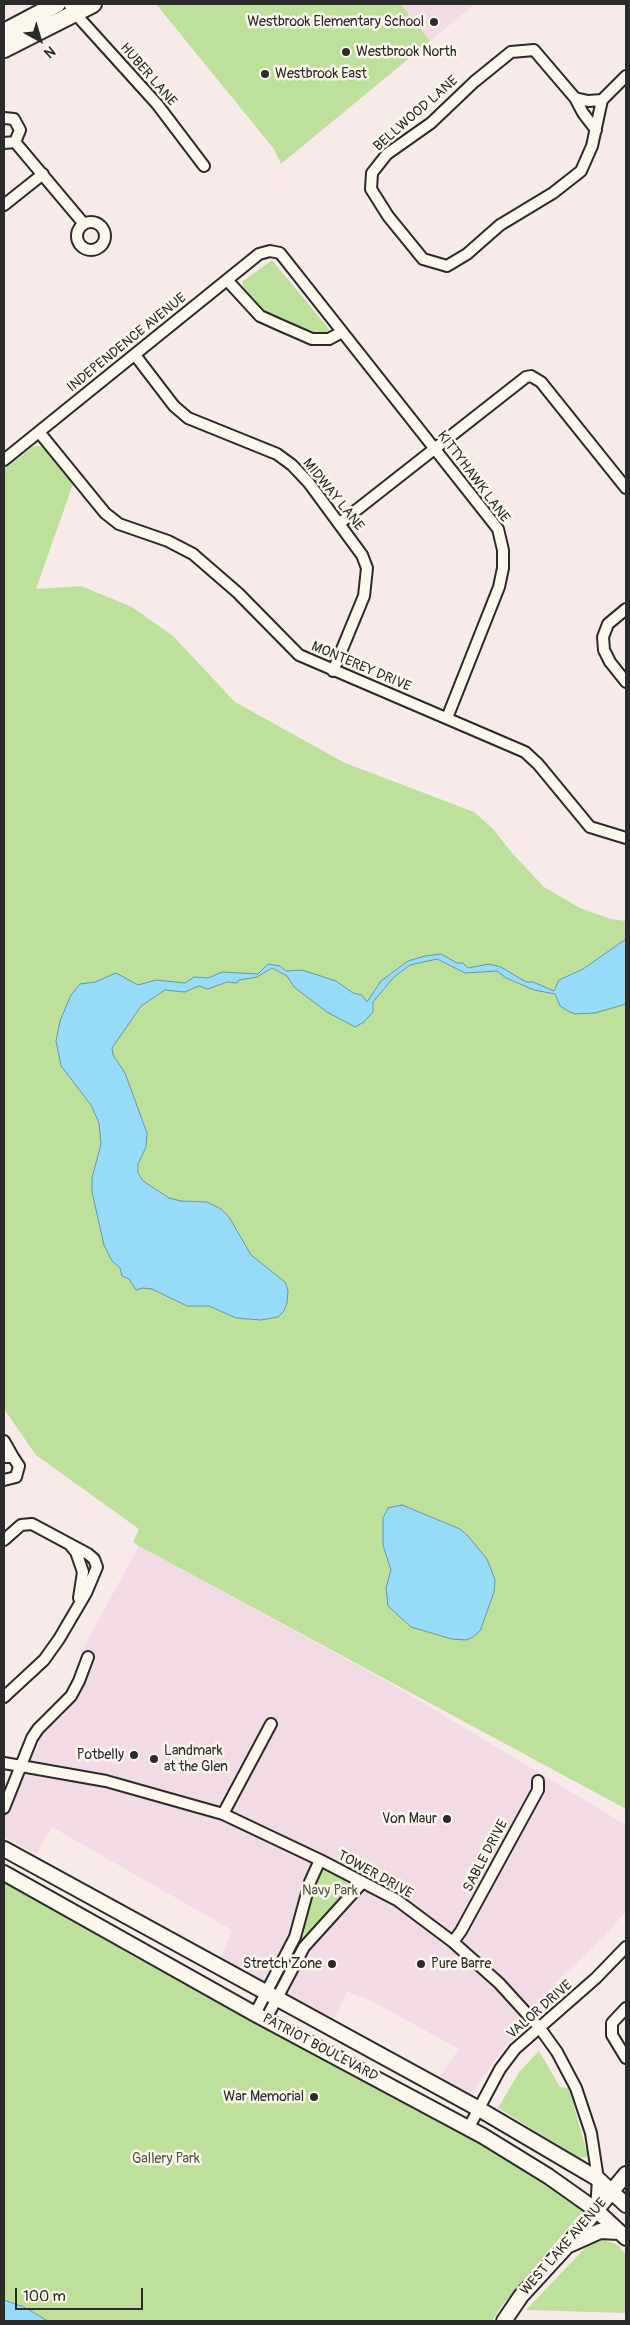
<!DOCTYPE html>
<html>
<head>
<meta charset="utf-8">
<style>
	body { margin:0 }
	#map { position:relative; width:630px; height:2325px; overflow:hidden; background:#f7eae9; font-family:Pangolin,sans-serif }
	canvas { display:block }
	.frame { position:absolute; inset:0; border:5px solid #2b2b2b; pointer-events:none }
	.north { position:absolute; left:15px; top:15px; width:50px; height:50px; -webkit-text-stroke:4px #fbf7ec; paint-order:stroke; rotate:141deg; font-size:14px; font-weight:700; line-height:20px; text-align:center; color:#2b2b2b }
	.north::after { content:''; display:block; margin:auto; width:18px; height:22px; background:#2b2b2b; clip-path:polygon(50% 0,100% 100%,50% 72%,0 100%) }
	.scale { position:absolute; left:15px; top:2288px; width:128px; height:22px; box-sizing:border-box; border:2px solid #2b2b2b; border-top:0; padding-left:6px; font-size:15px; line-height:18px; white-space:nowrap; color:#2b2b2b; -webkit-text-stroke:4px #fbf7ec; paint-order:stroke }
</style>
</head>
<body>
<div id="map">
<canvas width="630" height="2325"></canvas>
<div class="frame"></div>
<div class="north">N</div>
<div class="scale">100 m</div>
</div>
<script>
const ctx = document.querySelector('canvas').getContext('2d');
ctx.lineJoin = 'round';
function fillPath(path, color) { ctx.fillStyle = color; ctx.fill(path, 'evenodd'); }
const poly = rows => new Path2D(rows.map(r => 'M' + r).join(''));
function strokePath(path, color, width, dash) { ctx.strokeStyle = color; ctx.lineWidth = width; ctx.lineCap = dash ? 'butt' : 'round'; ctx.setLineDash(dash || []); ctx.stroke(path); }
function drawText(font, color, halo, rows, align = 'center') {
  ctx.font = font + ' Pangolin,sans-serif'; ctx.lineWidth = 5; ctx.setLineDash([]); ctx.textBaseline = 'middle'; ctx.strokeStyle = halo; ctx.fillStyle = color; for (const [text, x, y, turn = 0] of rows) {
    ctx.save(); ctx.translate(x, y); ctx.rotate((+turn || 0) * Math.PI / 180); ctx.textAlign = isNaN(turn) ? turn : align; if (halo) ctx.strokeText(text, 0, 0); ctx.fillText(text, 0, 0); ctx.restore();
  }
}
const built = poly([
	[401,4,475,4,430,41],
	[139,1546,393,1685,626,1825,626,1911,604,1937,554,1984,561,1993,503,2049,470,2095,437,2080,459,2049,368,1999,347,1992,334,2020,219,1963,232,1930,52,1827,36,1854,4,1837,4,1819,45,1730,65,1714,96,1661,81,1652]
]);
const green = poly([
	[156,4,401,4,430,41,281,164,274,149],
	[272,260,329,329,327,337,320,337,280,322,261,311,245,292,242,282],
	[34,446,42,446,73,484,36,589,81,586,132,607,173,636,235,702,345,763,474,812,493,829,512,853,544,887,580,908,611,919,626,921,626,1809,139,1546,133,1542,139,1529,36,1455,4,1409,4,469],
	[326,1869,330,1869,353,1887,309,1936,304,1933,304,1931,316,1879,319,1873],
	[4,1881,129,1954,544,2179,585,2208,500,2308,492,2321,4,2321],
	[539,2051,560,2087,569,2088,588,2157,579,2158,498,2108,520,2071],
	[602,2239,618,2245,626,2255,626,2313,526,2310,587,2246]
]);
const water = poly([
	[626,939,626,1004,595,1013,575,1014,568,1011,560,1006,555,994,534,990,506,978,497,971,465,973,437,959,410,965,394,977,373,1002,373,1012,364,1022,355,1027,327,1012,294,987,287,976,272,968,257,977,239,980,237,983,227,982,208,989,199,986,185,992,165,990,141,1006,112,1048,113,1055,125,1073,147,1133,146,1147,138,1164,138,1173,143,1181,169,1198,181,1201,207,1202,221,1209,229,1217,251,1255,285,1282,288,1290,287,1303,284,1311,278,1317,261,1320,236,1318,209,1306,187,1306,152,1289,143,1288,136,1290,129,1279,122,1276,120,1268,112,1261,104,1245,92,1192,92,1178,101,1144,99,1123,91,1105,61,1066,56,1041,60,1021,71,995,80,984,95,982,116,973,138,985,156,980,185,983,194,977,208,978,222,972,258,974,268,964,280,966,286,971,302,970,336,981,353,993,362,995,367,1002,381,981,408,961,425,956,441,954,457,963,463,963,468,968,489,964,501,967,526,982,533,982,554,991,559,980,583,969,626,939],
	[402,1505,460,1529,468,1536,487,1559,495,1580,494,1592,480,1631,473,1637,466,1640,452,1639,411,1627,388,1606,386,1588,391,1570,383,1545,383,1518,388,1508,402,1505],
	[4,2300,24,2307,48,2321,4,2321,4,2300]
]);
const street = poly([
	[69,4,81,20,157,104,204,166],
	[534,50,575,98,588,101,602,100,592,146,581,171,553,193,500,225,467,254,447,266,423,259,388,216,371,189,372,173,387,154,431,123,474,82,511,52,534,50],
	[575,98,583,113,596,130],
	[602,100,626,76],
	[4,118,14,119,20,130,15,142,4,143],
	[15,142,84,224],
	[4,205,43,174],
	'77 236a14 14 0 1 1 28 0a14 14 0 1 1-28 0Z',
	[227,280,260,316,280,325,312,339,329,339,342,332],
	[135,355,174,406,188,418,277,454,292,465,309,483,362,555,367,568,364,596,333,671],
	[39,432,105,513,119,524,168,541,193,554,238,593,299,655,525,752,538,764,590,827,626,838],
	[4,460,259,254,270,251,280,253,498,529,503,550,503,568,499,587,447,718],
	[340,523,526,377,531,376,541,382,626,488],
	[626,609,608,624,603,637,604,650,610,662,626,682],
	[4,1441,13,1457],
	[4,1457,13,1457,19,1466,16,1477,4,1480],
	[4,1540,21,1525,32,1524,88,1554,94,1559,97,1567,86,1593,59,1639,44,1660,4,1697],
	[71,1546,76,1552,83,1572,79,1598],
	[4,1763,106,1781,223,1814,320,1860,397,1900,453,1942,499,1983,539,2027,557,2052,576,2088,591,2133,598,2179,596,2210],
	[4,1808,32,1738,38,1729,71,1696,79,1681,88,1657],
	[223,1814,271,1724],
	[453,1942,461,1931,538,1790,538,1781],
	[626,2008,612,2023,612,2035,626,2058],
	[255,2014,295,1937,310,1882,320,1860],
	[266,2019,304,1947,362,1883],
	[468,2129,500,2069,515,2049,596,1978,626,1947]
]);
const secondary = poly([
	[4,1849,479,2109,598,2179,626,2205],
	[4,1873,255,2014,483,2136,548,2176,596,2210,626,2238],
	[571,2244,600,2231,619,2232],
	[504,2321,521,2296,566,2247,626,2174]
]);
const primary = poly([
	[4,32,57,4],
	[4,49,93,4]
]);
const markers = [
	[434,22,5,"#2b2b2b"],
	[346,52,5,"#2b2b2b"],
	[265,74,5,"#2b2b2b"],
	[134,1755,5,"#2b2b2b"],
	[154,1759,5,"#2b2b2b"],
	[447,1819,5,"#2b2b2b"],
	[332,1964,5,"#2b2b2b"],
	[421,1964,5,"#2b2b2b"],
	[314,2097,5,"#2b2b2b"]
];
const poiNames = [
	["Westbrook Elementary School",424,22],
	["Westbrook North",356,52,"left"],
	["Westbrook East",275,74,"left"],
	["Landmark",164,1751,"left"],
	["at the Glen",164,1767,"left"],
	["Potbelly",124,1755],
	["Von Maur",437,1819],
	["Stretch Zone",322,1964],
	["Pure Barre",431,1964,"left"],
	["War Memorial",304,2097]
];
const streetNames = [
	["HUBER LANE",148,75,49],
	["BELLWOOD LANE",416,114,-41],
	["INDEPENDENCE AVENUE",127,343,-39],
	["KITTYHAWK LANE",473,477,53],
	["MIDWAY LANE",333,495,51],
	["MONTEREY DRIVE",361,667,23],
	["SABLE DRIVE",486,1856,-62],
	["TOWER DRIVE",375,1875,29],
	["VALOR DRIVE",540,2010,-41],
	["PATRIOT BOULEVARD",320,2048,28],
	["WEST LAKE AVENUE",564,2247,-49]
];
const parkNames = [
	["Navy Park",330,1891],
	["Gallery Park",166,2159]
];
fillPath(built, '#f2dbe5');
fillPath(green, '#bde09a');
fillPath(water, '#96dcf8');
strokePath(water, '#6b95a6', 1);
strokePath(street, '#2b2b2b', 14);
strokePath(secondary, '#2b2b2b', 18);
strokePath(primary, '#2b2b2b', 20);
strokePath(street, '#fbf7ec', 10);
strokePath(secondary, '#fbf7ec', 14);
strokePath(primary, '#fbf7ec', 16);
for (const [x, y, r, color] of markers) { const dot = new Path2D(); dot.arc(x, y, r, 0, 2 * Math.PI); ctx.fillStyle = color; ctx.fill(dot); strokePath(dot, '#fbf7ec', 2); }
drawText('14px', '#2b2b2b', '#fbf7ec', poiNames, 'right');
drawText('14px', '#2b2b2b', '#fbf7ec', streetNames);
drawText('14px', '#505847', '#fbf7ec', parkNames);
</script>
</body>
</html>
